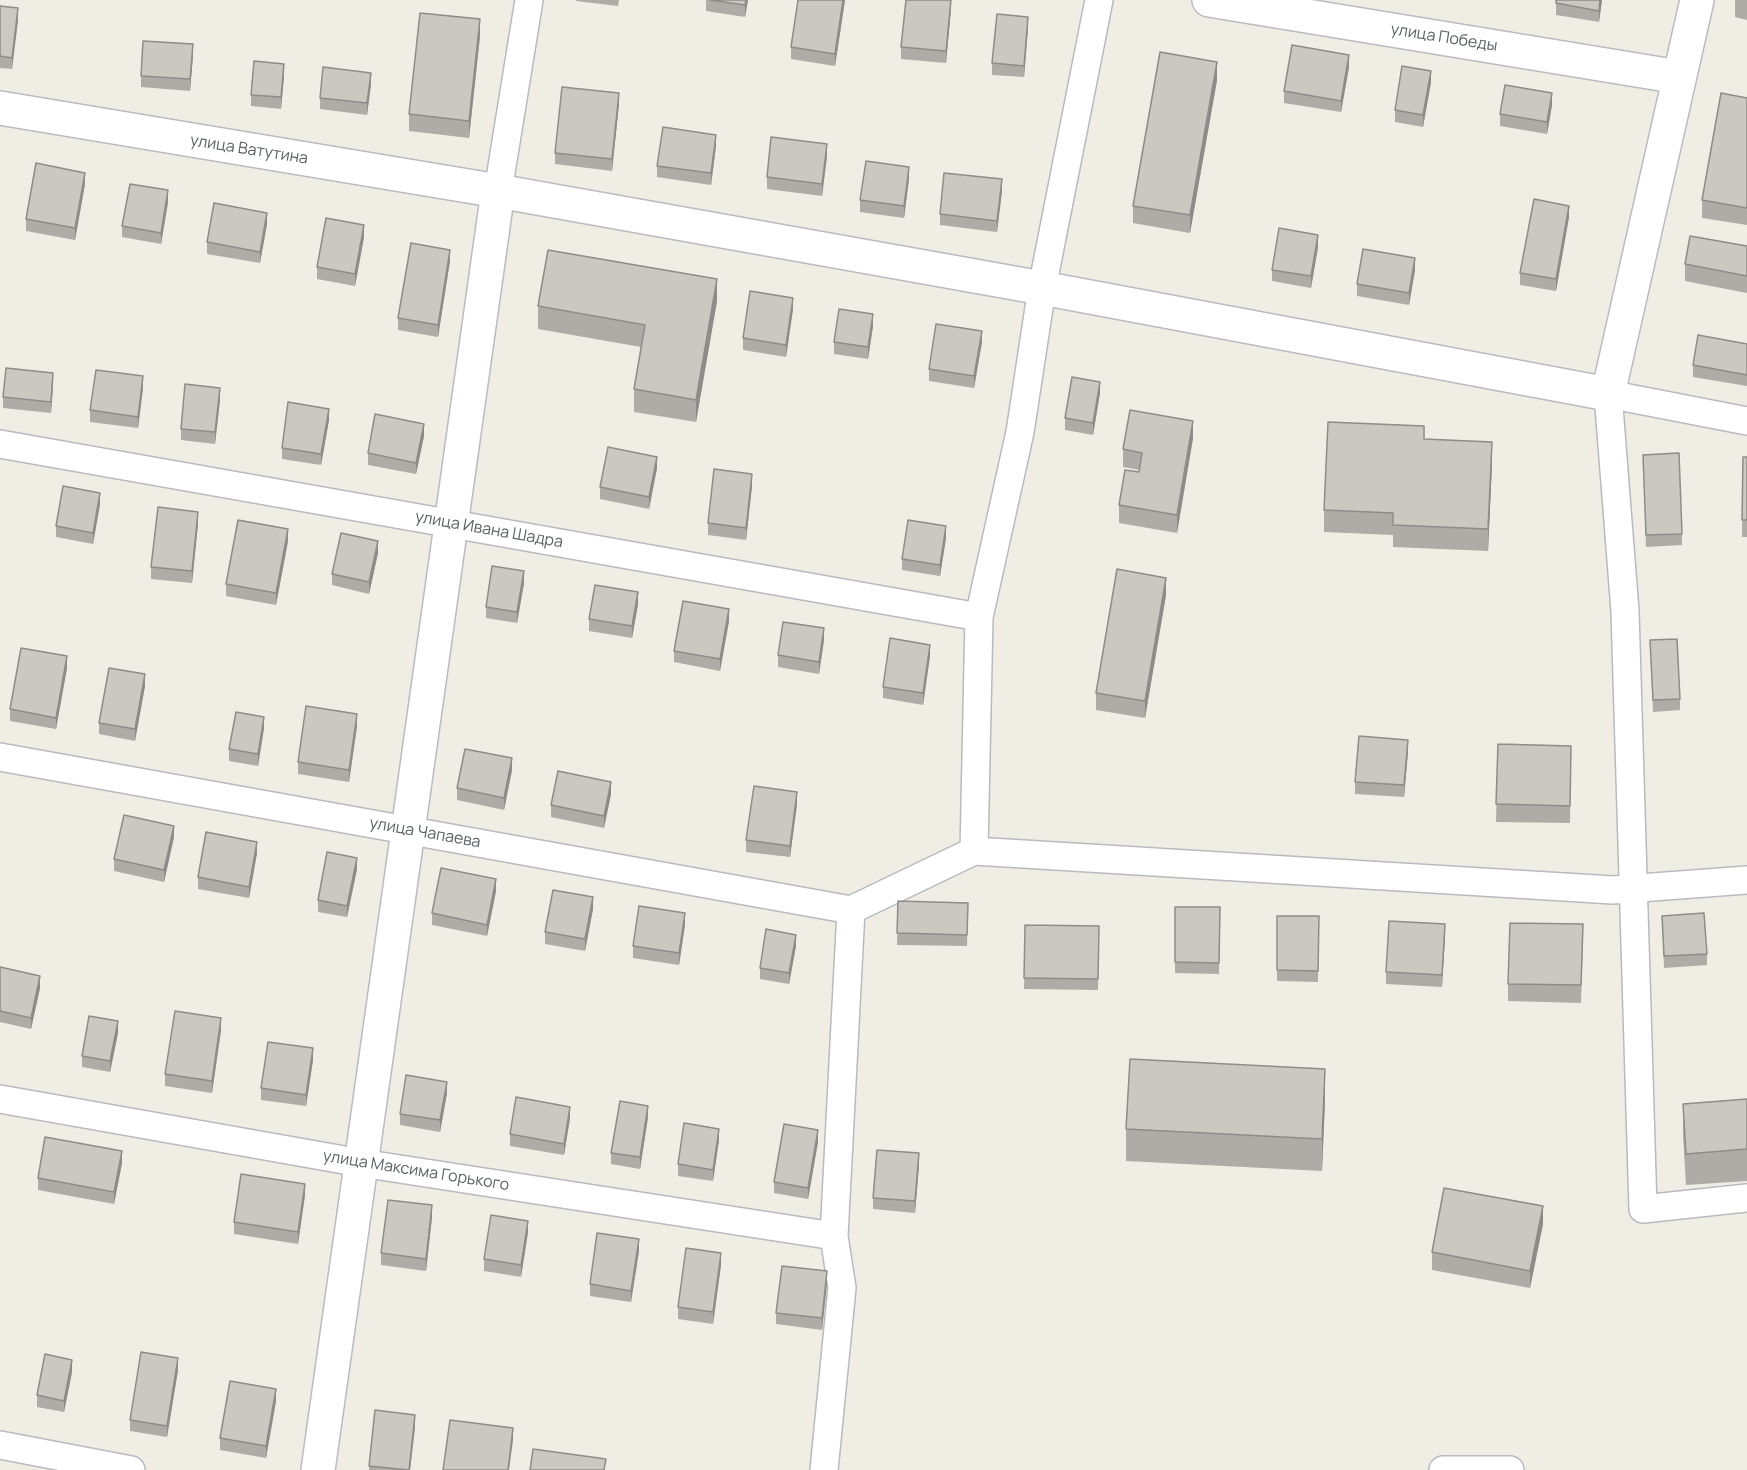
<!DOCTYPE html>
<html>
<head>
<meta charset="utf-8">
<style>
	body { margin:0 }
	canvas { display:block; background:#f0ede5 }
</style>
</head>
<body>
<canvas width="1747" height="1470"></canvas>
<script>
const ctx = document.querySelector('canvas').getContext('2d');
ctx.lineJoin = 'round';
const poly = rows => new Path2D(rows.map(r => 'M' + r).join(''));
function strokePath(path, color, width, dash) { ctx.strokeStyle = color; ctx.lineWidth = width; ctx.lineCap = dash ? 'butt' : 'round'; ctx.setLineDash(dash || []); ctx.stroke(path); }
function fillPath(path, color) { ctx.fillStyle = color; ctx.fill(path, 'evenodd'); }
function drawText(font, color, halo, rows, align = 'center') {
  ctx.font = font + ' Manrope,sans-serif'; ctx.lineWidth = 4.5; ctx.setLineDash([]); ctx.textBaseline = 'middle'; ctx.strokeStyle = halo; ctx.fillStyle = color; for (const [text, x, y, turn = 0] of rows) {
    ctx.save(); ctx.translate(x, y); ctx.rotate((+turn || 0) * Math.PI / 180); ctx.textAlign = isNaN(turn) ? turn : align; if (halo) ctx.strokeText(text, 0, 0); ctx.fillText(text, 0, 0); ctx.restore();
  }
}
const street = poly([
	[498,191,529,0],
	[1747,421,1608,394,1625,611,1643,1209,1747,1198],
	[0,444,979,617],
	[0,757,851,910],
	[974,851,1613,890,1747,880],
	[851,910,974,851,979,617,1020,432,1042,288,1099,0],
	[0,1099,361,1163,834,1236],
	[0,1445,131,1470],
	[824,1470,842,1288,834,1236,851,910],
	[1443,1470,1510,1470]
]);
const secondary = poly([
	[1209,0,1679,77],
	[0,108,498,191,1042,288,1608,394,1697,0],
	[318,1470,498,191]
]);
const wall = poly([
	[576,0,619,0,618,6,576,1],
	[706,0,748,0,745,17,706,11],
	[845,0,835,66,791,59,791,47],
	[1602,0,1599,22,1556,15,1556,3],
	[1735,0,1747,0,1747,20,1735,17],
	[0,6,18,20,12,69,0,68],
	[951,9,946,63,901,59,901,47],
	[1028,28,1024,77,992,75,992,63],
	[480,36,469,138,409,131,409,114],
	[193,56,190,91,141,87,141,76],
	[1349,67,1341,112,1284,103,1284,91],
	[284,76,281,109,251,106,251,95],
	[1217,80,1190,233,1133,223,1133,206],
	[1431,82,1423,127,1395,122,1395,110],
	[371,84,367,115,320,109,320,98],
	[1747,98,1747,225,1702,218,1702,200],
	[619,104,612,171,555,164,555,153],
	[1552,105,1547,134,1500,126,1500,114],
	[716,146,711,185,657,177,657,166],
	[827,156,822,196,767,189,767,177],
	[909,179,904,218,860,212,860,200],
	[85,184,75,240,26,231,26,219],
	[1002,191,997,232,940,225,940,214],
	[168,202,161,244,122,237,122,226],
	[1569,217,1556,291,1520,285,1520,273],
	[267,224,260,263,207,254,207,242],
	[364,237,355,286,317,279,317,267],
	[1747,246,1747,293,1685,281,1685,264],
	[1318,247,1311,288,1272,281,1272,270],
	[450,261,438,337,398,330,398,318],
	[1415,270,1409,305,1357,296,1357,284],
	[717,301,696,422,634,412,634,389,641,347,538,329,538,306],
	[793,309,786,357,743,350,743,338],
	[873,326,868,359,834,354,834,342],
	[982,342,974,388,929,381,929,369],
	[1747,344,1747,386,1693,377,1693,365],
	[53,385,51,413,3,408,3,397],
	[143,388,138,428,90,422,90,410],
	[1100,393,1093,435,1065,430,1065,418],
	[220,400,215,444,181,440,181,429],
	[329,420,321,465,282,459,282,448],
	[424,436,416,474,368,465,368,453],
	[1193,438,1177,533,1119,523,1119,505,1139,472,1140,470,1123,467,1123,449],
	[1424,439,1492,465,1488,551,1393,547,1393,535,1324,532,1324,510],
	[1643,455,1682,534,1682,545,1646,547],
	[1743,457,1747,457,1747,537,1742,537],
	[657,468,649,509,600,499,600,487],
	[752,486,746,540,708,535,708,523],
	[100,504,93,544,56,537,56,526],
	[198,524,192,583,151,579,151,567],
	[946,538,940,576,902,570,902,559],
	[288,541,276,605,226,596,226,584],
	[378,553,369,594,332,585,332,574],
	[524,583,517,623,486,618,486,607],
	[1166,595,1145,718,1096,710,1096,693],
	[638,604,632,638,589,631,589,619],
	[729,621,720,671,674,662,674,651],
	[824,640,819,674,778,667,778,655],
	[1650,640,1680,699,1680,710,1653,712],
	[930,656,923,705,883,698,883,687],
	[67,668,56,729,10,721,10,709],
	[145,686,135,741,99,734,99,723],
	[357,726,349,782,298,774,298,762],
	[264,728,258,766,229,761,229,749],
	[1498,744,1571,746,1570,823,1496,822],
	[1408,752,1404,797,1355,794,1355,782],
	[512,770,504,810,457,800,457,788],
	[611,794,604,828,551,817,551,805],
	[797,804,790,857,746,852,746,840],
	[174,837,164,882,114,871,114,859],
	[257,853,249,898,198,889,198,877],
	[357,869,347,917,318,912,318,900],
	[496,891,487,936,432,925,432,913],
	[898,901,968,903,967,946,897,945],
	[1175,907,1220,907,1219,974,1175,973],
	[593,909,585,951,545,944,545,932],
	[1277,916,1319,916,1318,982,1277,981],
	[1662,916,1707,954,1707,965,1664,968],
	[685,925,679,965,633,958,633,946],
	[1025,925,1099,926,1098,990,1024,989],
	[1445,936,1442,987,1386,984,1386,972],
	[1583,942,1581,1003,1508,1001,1508,984],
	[796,946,789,984,760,979,760,968],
	[0,967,40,988,31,1029,0,1022],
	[221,1030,212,1093,165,1086,165,1074],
	[118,1033,110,1072,82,1067,82,1056],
	[313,1060,306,1106,261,1100,261,1088],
	[447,1093,440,1132,400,1125,400,1114],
	[1747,1099,1747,1181,1686,1185,1683,1136,1683,1104],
	[1325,1101,1322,1171,1126,1161,1126,1129],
	[648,1117,640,1169,611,1164,611,1153],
	[570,1118,564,1155,510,1146,510,1134],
	[719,1140,713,1181,678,1176,678,1164],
	[818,1142,808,1199,774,1193,774,1182],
	[122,1163,114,1204,38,1190,38,1178],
	[919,1165,915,1213,873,1209,873,1198],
	[305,1195,298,1244,234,1234,234,1222],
	[432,1217,426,1271,381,1265,381,1253],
	[1543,1224,1530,1288,1432,1270,1432,1252],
	[528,1232,521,1277,484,1271,484,1259],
	[639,1251,631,1302,590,1296,590,1284],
	[721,1265,713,1324,678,1319,678,1307],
	[827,1283,822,1330,776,1324,776,1313],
	[178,1370,167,1437,130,1431,130,1420],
	[72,1372,64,1412,37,1407,37,1395],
	[276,1401,266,1458,220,1450,220,1438],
	[415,1427,410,1470,369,1470,369,1466]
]);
const shadedWall = poly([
	[746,0,748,0,745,17,745,5],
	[843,0,845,0,835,66,835,54],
	[951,0,951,9,946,63,946,51],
	[1600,0,1602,0,1599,22,1599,11],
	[18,8,18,20,12,69,12,58],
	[1028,17,1028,28,1024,77,1024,66],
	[480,19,480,36,469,138,469,121],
	[193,44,193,56,190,91,190,79],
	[1349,55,1349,67,1341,112,1341,101],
	[1217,62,1217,80,1190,233,1190,215],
	[284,64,284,76,281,109,281,97],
	[1431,71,1431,82,1423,127,1423,115],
	[371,73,371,84,367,115,367,103],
	[619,93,619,104,612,171,612,159],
	[1552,93,1552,105,1547,134,1547,122],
	[716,135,716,146,711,185,711,173],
	[827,144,827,156,822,196,822,184],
	[909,167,909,179,904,218,904,206],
	[85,173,85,184,75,240,75,228],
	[1002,179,1002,191,997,232,997,221],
	[168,190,168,202,161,244,161,233],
	[1569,206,1569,217,1556,291,1556,279],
	[267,213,267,224,260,263,260,252],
	[364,225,364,237,355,286,355,274],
	[1318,235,1318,247,1311,288,1311,276],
	[450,250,450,261,438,337,438,325],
	[1415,258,1415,270,1409,305,1409,293],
	[717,279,717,301,696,422,696,400],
	[793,298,793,309,786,357,786,345],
	[873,314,873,326,868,359,868,347],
	[982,331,982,342,974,388,974,376],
	[53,373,53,385,51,413,51,402],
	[143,376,143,388,138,428,138,417],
	[1100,382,1100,393,1093,435,1093,423],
	[220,388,220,400,215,444,215,432],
	[329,409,329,420,321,465,321,454],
	[1193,421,1193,438,1177,533,1177,515],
	[424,424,424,436,416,474,416,463],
	[1492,442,1492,465,1488,551,1488,529],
	[657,457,657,468,649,509,649,497],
	[752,474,752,486,746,540,746,528],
	[100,493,100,504,93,544,93,533],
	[198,512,198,524,192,583,192,571],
	[946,526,946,538,940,576,940,565],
	[288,529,288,541,276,605,276,593],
	[378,541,378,553,369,594,369,582],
	[524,571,524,583,517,623,517,612],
	[1166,578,1166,595,1145,718,1145,701],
	[638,592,638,604,632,638,632,626],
	[729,609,729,621,720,671,720,659],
	[824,628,824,640,819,674,819,662],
	[930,645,930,656,923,705,923,693],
	[67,656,67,668,56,729,56,718],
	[145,674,145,686,135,741,135,729],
	[357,714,357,726,349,782,349,770],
	[264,717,264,728,258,766,258,754],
	[1408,740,1408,752,1404,797,1404,785],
	[512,758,512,770,504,810,504,798],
	[611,782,611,794,604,828,604,816],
	[797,792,797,804,790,857,790,846],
	[174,826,174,837,164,882,164,870],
	[257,842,257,853,249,898,249,887],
	[357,858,357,869,347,917,347,906],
	[496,879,496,891,487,936,487,925],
	[593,897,593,909,585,951,585,939],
	[685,913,685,925,679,965,679,953],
	[1445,924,1445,936,1442,987,1442,975],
	[796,935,796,946,789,984,789,973],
	[40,976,40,988,31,1029,31,1018],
	[221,1018,221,1030,212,1093,212,1081],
	[118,1021,118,1033,110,1072,110,1061],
	[313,1048,313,1060,306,1106,306,1095],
	[1325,1069,1325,1101,1322,1171,1322,1139],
	[447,1082,447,1093,440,1132,440,1120],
	[648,1106,648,1117,640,1169,640,1157],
	[570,1107,570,1118,564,1155,564,1144],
	[719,1129,719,1140,713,1181,713,1170],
	[818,1130,818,1142,808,1199,808,1188],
	[122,1151,122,1163,114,1204,114,1192],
	[919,1153,919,1165,915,1213,915,1201],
	[305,1184,305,1195,298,1244,298,1232],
	[432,1205,432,1217,426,1271,426,1259],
	[1543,1206,1543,1224,1530,1288,1530,1271],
	[528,1221,528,1232,521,1277,521,1265],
	[639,1239,639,1251,631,1302,631,1291],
	[721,1253,721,1265,713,1324,713,1312],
	[827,1271,827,1283,822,1330,822,1318],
	[178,1358,178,1370,167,1437,167,1426],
	[72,1360,72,1372,64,1412,64,1401],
	[276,1389,276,1401,266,1458,266,1446],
	[415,1415,415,1427,410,1470,409,1470],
	[513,1428,513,1440,509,1470,508,1470]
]);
const building = poly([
	[710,0,746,0,745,5,710,0],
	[798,0,843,0,835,54,791,47,798,0],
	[906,0,951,0,946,51,901,47,906,0],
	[1556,0,1600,0,1599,11,1556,3,1556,0],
	[0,6,18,8,12,58,0,56,0,6],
	[420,13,480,19,469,121,409,114,420,13],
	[997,14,1028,17,1024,66,992,63,997,14],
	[143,41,193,44,190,79,141,76,143,41],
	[1292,45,1349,55,1341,101,1284,91,1292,45],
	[1160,52,1217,62,1190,215,1133,206,1160,52],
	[254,61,284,64,281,97,251,95,254,61],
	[1402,66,1431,71,1423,115,1395,110,1402,66],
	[323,67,371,73,367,103,320,98,323,67],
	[1505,85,1552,93,1547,122,1500,114,1505,85],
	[562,87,619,93,612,159,555,153,562,87],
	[1721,93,1747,98,1747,208,1702,200,1721,93],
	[663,127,716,135,711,173,657,166,663,127],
	[771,137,827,144,822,184,767,177,771,137],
	[866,161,909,167,904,206,860,200,866,161],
	[36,163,85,173,75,228,26,219,36,163],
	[944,173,1002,179,997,221,940,214,944,173],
	[130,184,168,190,161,233,122,226,130,184],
	[1534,199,1569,206,1556,279,1520,273,1534,199],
	[214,203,267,213,260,252,207,242,214,203],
	[326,218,364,225,355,274,317,267,326,218],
	[1279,228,1318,235,1311,276,1272,270,1279,228],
	[1690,236,1747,246,1747,276,1685,264,1690,236],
	[411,243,450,250,438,325,398,318,411,243],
	[1363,249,1415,258,1409,293,1357,284,1363,249],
	[548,250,717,279,696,400,634,389,645,325,538,306,548,250],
	[750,291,793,298,786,345,743,338,750,291],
	[839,309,873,314,868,347,834,342,839,309],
	[936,324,982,331,974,376,929,369,936,324],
	[1698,335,1747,344,1747,375,1693,365,1698,335],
	[6,368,53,373,51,402,3,397,6,368],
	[96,370,143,376,138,417,90,410,96,370],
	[1072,377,1100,382,1093,423,1065,418,1072,377],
	[185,384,220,388,215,432,181,429,185,384],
	[288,402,329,409,321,454,282,448,288,402],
	[1130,410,1193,421,1177,515,1119,505,1125,470,1139,472,1142,453,1123,449,1130,410],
	[375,414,424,424,416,463,368,453,375,414],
	[1328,422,1424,426,1424,439,1492,442,1488,529,1393,525,1393,513,1324,510,1328,422],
	[608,447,657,457,649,497,600,487,608,447],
	[1679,453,1682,534,1646,535,1643,455,1679,453],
	[1743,457,1747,457,1747,520,1742,520,1743,457],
	[714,469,752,474,746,528,708,523,714,469],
	[63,486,100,493,93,533,56,526,63,486],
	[158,507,198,512,192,571,151,567,158,507],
	[238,520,288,529,276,593,226,584,238,520],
	[908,520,946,526,940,565,902,559,908,520],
	[341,533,378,541,369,582,332,574,341,533],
	[492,566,524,571,517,612,486,607,492,566],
	[1117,569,1166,578,1145,701,1096,693,1117,569],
	[595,585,638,592,632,626,589,619,595,585],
	[683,601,729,609,720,659,674,651,683,601],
	[783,622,824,628,819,662,778,655,783,622],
	[890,638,930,645,923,693,883,687,890,638],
	[1677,639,1680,699,1653,700,1650,640,1677,639],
	[21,648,67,656,56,718,10,709,21,648],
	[109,668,145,674,135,729,99,723,109,668],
	[306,706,357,714,349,770,298,762,306,706],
	[236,712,264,717,258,754,229,749,236,712],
	[1359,736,1408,740,1404,785,1355,782,1359,736],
	[1498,744,1571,746,1570,806,1496,804,1498,744],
	[465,749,512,758,504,798,457,788,465,749],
	[558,771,611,782,604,816,551,805,558,771],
	[754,786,797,792,790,846,746,840,754,786],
	[124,815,174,826,164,870,114,859,124,815],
	[206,832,257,842,249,887,198,877,206,832],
	[327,852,357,858,347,906,318,900,327,852],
	[441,868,496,879,487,925,432,913,441,868],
	[553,890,593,897,585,939,545,932,553,890],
	[898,901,968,903,967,935,897,933,898,901],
	[639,906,685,913,679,953,633,946,639,906],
	[1175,907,1220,907,1219,963,1175,962,1175,907],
	[1704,913,1707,954,1664,956,1662,916,1704,913],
	[1277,916,1319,916,1318,971,1277,970,1277,916],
	[1389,921,1445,924,1442,975,1386,972,1389,921],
	[1510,923,1583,924,1581,985,1508,984,1510,923],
	[1025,925,1099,926,1098,979,1024,978,1025,925],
	[766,929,796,935,789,973,760,968,766,929],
	[0,967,40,976,31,1018,0,1011,0,967],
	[175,1011,221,1018,212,1081,165,1074,175,1011],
	[89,1016,118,1021,110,1061,82,1056,89,1016],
	[268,1042,313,1048,306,1095,261,1088,268,1042],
	[1130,1059,1325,1069,1322,1139,1126,1129,1130,1059],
	[406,1075,447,1082,440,1120,400,1114,406,1075],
	[516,1097,570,1107,564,1144,510,1134,516,1097],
	[1747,1099,1747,1149,1686,1154,1683,1104,1747,1099],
	[620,1101,648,1106,640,1157,611,1153,620,1101],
	[684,1123,719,1129,713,1170,678,1164,684,1123],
	[784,1124,818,1130,808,1188,774,1182,784,1124],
	[45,1137,122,1151,114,1192,38,1178,45,1137],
	[877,1150,919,1153,915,1201,873,1198,877,1150],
	[241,1174,305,1184,298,1232,234,1222,241,1174],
	[1444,1188,1543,1206,1530,1271,1432,1252,1444,1188],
	[388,1200,432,1205,426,1259,381,1253,388,1200],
	[491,1215,528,1221,521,1265,484,1259,491,1215],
	[597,1233,639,1239,631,1291,590,1284,597,1233],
	[686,1248,721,1253,713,1312,678,1307,686,1248],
	[782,1266,827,1271,822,1318,776,1313,782,1266],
	[141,1352,178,1358,167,1426,130,1420,141,1352],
	[45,1354,72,1360,64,1401,37,1395,45,1354],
	[230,1381,276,1389,266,1446,220,1438,230,1381],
	[375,1410,415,1415,409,1470,369,1466,375,1410],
	[450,1420,513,1428,508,1470,443,1470,450,1420],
	[533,1449,606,1459,604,1470,530,1470,533,1449]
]);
const streetNames = [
	["улица Победы",1444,38,9],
	["улица Ватутина",249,150,9],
	["улица Ивана Шадра",489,530,10],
	["улица Чапаева",425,833,10],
	["улица Максима Горького",416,1171,9]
];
strokePath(street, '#b7bbbf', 30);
strokePath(secondary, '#b8bcc1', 36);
strokePath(street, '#fff', 27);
strokePath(secondary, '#fff', 33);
fillPath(wall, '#afaca7');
fillPath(shadedWall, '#8e8c88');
fillPath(building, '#cbc8c2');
strokePath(building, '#8e8c88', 1.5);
drawText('16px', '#5c6166', '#fff', streetNames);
</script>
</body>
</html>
